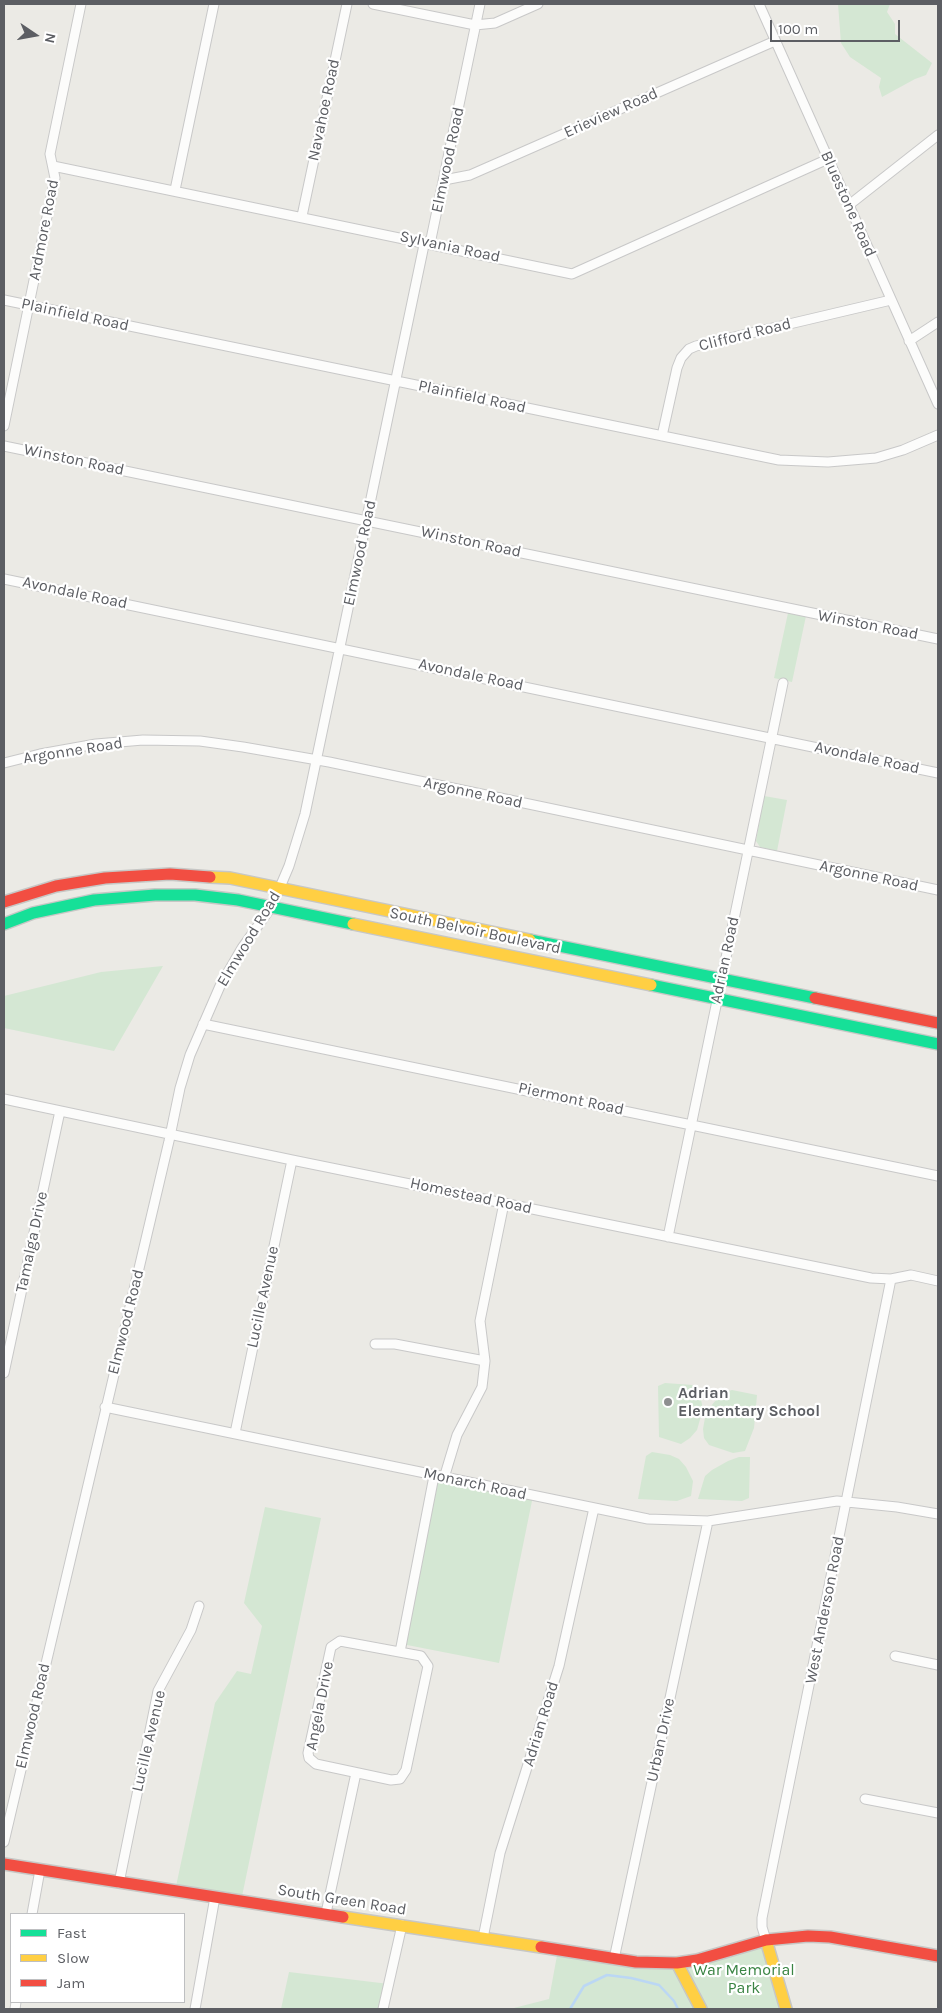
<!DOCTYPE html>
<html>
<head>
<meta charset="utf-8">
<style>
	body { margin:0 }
	#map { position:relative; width:942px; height:2013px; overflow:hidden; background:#ebeae5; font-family:Karla,sans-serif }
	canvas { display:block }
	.frame { position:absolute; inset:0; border:5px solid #5c5e63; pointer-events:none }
	.legend { position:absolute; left:10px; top:1913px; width:175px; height:90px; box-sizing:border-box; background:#fff; border:1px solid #bebfc1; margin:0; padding:6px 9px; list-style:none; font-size:15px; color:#5c5e63 }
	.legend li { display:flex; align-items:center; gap:10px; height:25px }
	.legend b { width:25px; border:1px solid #bebfc1 }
	.north { position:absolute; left:10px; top:10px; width:50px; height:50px; -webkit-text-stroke:4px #fff; paint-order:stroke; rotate:102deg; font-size:14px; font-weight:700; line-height:20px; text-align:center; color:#5c5e63 }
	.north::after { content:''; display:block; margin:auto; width:18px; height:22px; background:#5c5e63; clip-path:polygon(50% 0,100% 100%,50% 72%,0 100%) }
	.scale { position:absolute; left:770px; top:20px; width:130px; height:22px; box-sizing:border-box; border:2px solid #5c5e63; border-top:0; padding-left:6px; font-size:15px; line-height:18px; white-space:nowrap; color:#5c5e63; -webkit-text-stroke:4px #fff; paint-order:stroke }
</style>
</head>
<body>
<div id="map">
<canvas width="942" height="2013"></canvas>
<div class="frame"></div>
<ul class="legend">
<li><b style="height:6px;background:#16e098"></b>Fast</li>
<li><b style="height:6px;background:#ffcf43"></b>Slow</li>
<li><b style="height:6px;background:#f24e42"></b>Jam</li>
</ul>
<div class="north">N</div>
<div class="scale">100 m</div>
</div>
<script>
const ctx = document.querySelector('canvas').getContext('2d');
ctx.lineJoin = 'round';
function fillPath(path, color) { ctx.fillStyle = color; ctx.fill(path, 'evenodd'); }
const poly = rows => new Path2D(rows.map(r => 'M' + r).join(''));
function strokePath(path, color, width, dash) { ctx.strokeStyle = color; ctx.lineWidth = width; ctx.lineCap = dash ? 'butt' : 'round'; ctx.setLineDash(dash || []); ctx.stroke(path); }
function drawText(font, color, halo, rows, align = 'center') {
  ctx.font = font + ' Karla,sans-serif'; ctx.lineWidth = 4.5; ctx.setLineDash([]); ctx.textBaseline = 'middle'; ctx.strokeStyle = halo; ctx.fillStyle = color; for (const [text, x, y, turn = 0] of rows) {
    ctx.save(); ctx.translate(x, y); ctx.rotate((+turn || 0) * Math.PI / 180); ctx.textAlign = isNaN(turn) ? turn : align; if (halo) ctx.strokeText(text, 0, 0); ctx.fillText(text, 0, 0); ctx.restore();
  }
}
const green = poly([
	[838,4,890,4,887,12,895,24,895,34,932,63,926,75,915,79,882,97,879,87,881,78,850,57,841,43],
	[788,613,806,616,792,682,774,678],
	[764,796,787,800,777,851,760,847,756,841],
	[163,966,114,1051,4,1028,4,996,101,972],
	[665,1383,693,1385,700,1395,703,1409,697,1430,690,1438,681,1444,659,1437,658,1386],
	[732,1390,757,1395,754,1428,745,1451,733,1453,709,1445,704,1438,703,1429,706,1412,722,1393],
	[652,1452,670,1455,679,1459,686,1467,693,1481,691,1496,677,1501,638,1499,646,1456],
	[739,1457,750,1457,749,1498,742,1501,698,1499,705,1476,712,1470,728,1461],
	[434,1476,533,1496,499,1663,402,1644],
	[265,1507,321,1518,241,1901,175,1891,215,1703,237,1671,251,1674,262,1626,244,1603],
	[766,1940,786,2009,510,2009,549,1999,558,1950,657,1963],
	[289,1972,389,1984,384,2007,395,2009,281,2009]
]);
const stream = poly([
	[570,2009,584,1986,607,1975,631,1978,659,1985,674,2001,678,2009]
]);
const street = poly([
	[373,4,475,25,495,23,538,4],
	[759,4,938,404],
	[53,166,572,274,828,159],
	[444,180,470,175,775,41],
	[175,190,214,4],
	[849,205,938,135],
	[302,216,347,4],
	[4,300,779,460,828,462,876,458,903,450,938,435],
	[909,341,938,322],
	[4,426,55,178,50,154,81,4],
	[662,436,677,368,681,358,689,349,696,346,891,300],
	[4,446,938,639],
	[4,579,938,773],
	[4,763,40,754,96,744,143,740,200,741,243,747,329,762,938,890],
	[203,1024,938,1176],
	[4,1099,292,1160,871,1278,891,1279,911,1275,938,1281],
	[668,1237,783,683],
	[375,1344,395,1344,485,1361],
	[4,1373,60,1111],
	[105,1407,648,1519,708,1521,837,1501,897,1507,938,1514],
	[235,1433,292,1160],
	[444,1478,457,1435,482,1387,485,1361,480,1321,504,1203],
	[340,1641,421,1656,428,1666,406,1770,400,1779,391,1780,316,1764,309,1758,308,1753,331,1647,340,1641],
	[400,1652,434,1476],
	[895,1656,938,1665],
	[865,1799,938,1813],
	[4,1842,169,1141,180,1088,190,1055,220,986,242,948,272,906,289,866,305,814,424,245,431,239,480,4],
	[119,1883,158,1691,191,1630,199,1606],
	[326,1913,356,1773],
	[32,1914,40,1870],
	[483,1938,500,1853,559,1666,594,1508],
	[766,1940,762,1927,762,1918,891,1279],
	[614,1959,708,1521],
	[15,2009,16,2002],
	[195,2009,215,1897],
	[383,2009,402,1925]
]);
const fast = poly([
	[4,924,33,913,94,900,155,895,195,895,238,900,353,924],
	[530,940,815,998],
	[651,985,938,1044]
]);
const slow = poly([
	[210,877,230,878,530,940],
	[353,924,651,985],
	[343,1917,541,1947],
	[766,1940,786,2009],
	[677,1963,701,2009]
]);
const jam = poly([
	[4,902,56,886,105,878,170,874,210,877],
	[815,998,938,1023],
	[4,1864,343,1917],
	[541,1947,636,1962,677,1963,697,1960,766,1940,808,1936,830,1937,938,1956]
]);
const markers = [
	[668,1402,5,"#8e8f90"]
];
const streetNames = [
	["Navahoe Road",324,110,-78],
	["Erieview Road",611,113,-24],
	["Elmwood Road",448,160,-78],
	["Bluestone Road",848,204,66],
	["Ardmore Road",44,230,-79],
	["Sylvania Road",450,247,12],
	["Plainfield Road",75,315,12],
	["Clifford Road",745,335,-14],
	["Plainfield Road",472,397,12],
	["Winston Road",74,460,12],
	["Winston Road",471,542,12],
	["Elmwood Road",360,553,-78],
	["Avondale Road",75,593,12],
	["Winston Road",868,625,11],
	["Avondale Road",471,675,12],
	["Argonne Road",73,751,-9],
	["Avondale Road",867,758,12],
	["Argonne Road",473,793,12],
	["Argonne Road",869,876,12],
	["South Belvoir Boulevard",475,931,12],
	["Elmwood Road",249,939,-59],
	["Adrian Road",725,960,-78],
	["Piermont Road",571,1099,12],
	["Homestead Road",471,1196,12],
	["Tamalga Drive",32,1242,-78],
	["Lucille Avenue",263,1297,-78],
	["Elmwood Road",126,1322,-76],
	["Monarch Road",475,1484,12],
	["West Anderson Road",825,1610,-79],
	["Angela Drive",320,1706,-79],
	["Elmwood Road",33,1716,-77],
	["Adrian Road",541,1724,-73],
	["Urban Drive",661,1740,-78],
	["Lucille Avenue",149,1741,-77],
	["South Green Road",342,1900,9]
];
const poiNames = [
	["Adrian",678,1393],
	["Elementary School",678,1411]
];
const parkNames = [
	["War Memorial",744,1970],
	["Park",744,1988]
];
fillPath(green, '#d4e7d3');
strokePath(stream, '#bbd7f4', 2.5);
strokePath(street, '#c8c8c8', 11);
strokePath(fast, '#c7c7c5', 14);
strokePath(slow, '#c7c7c5', 14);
strokePath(jam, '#c7c7c5', 14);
strokePath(street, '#fcfcfb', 9);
strokePath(fast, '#16e098', 11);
strokePath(slow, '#ffcf43', 11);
strokePath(jam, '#f24e42', 11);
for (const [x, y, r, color] of markers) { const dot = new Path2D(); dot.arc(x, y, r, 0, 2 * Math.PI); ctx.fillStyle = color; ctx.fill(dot); strokePath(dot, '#fff', 2); }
drawText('16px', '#5c5e63', '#fff', streetNames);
drawText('bold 16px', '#5c5e63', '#fff', poiNames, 'left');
drawText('16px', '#3a8443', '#fff', parkNames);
</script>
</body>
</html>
